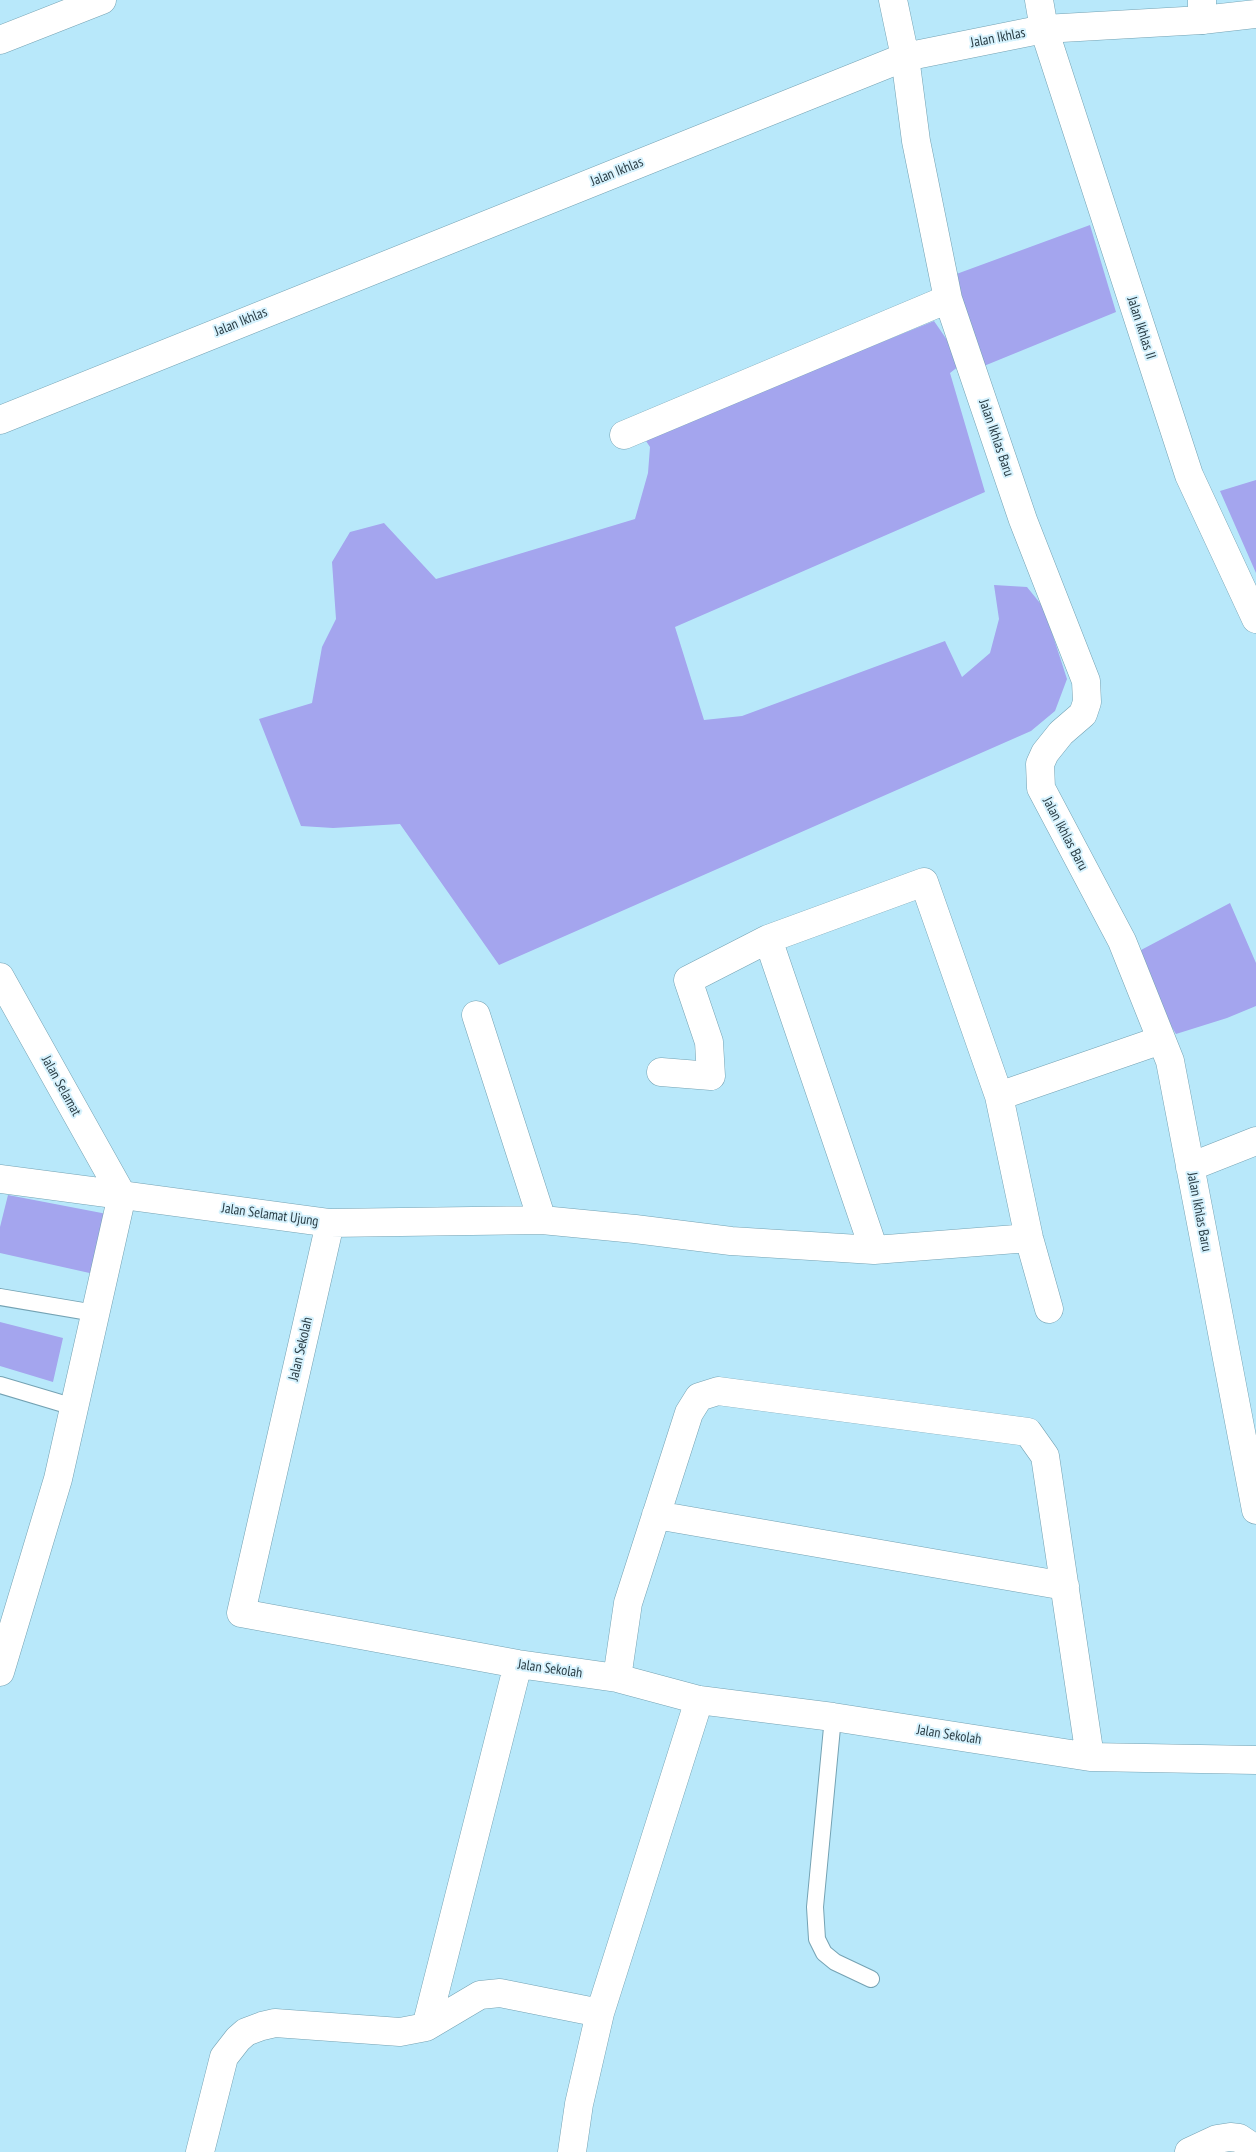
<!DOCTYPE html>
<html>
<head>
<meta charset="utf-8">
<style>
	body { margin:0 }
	canvas { display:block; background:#b8e8fa }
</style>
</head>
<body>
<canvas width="1256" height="2152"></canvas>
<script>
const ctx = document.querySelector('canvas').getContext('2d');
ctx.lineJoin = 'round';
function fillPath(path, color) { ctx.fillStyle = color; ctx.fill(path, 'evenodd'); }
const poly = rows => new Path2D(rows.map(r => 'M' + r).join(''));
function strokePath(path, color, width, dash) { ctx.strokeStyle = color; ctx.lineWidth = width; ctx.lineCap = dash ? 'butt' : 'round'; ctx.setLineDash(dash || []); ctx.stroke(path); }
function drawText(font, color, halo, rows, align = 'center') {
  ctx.font = font + ' "PT Sans Narrow",sans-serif'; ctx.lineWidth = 4; ctx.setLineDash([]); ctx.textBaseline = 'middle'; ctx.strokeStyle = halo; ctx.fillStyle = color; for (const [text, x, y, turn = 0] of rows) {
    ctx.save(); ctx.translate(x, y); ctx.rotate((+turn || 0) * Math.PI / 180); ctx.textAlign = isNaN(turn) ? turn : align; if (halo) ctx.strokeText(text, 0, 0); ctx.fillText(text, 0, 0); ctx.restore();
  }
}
const green = poly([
	[1090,225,1116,312,979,368,951,276],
	[934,321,956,353,959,366,950,373,985,492,675,627,704,720,742,716,945,641,962,677,990,653,999,619,994,585,1027,587,1044,608,1067,679,1055,711,1031,731,499,965,400,824,333,828,301,826,259,719,312,703,322,647,336,619,332,562,350,532,384,523,436,579,635,519,648,473,650,447,644,438],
	[1256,480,1256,573,1220,491],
	[1230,903,1256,963,1256,1006,1227,1018,1176,1034,1160,1008,1141,950],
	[8,1195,107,1214,94,1274,0,1253,0,1227],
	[0,1322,63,1338,53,1382,0,1366]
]);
const lane = poly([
	[0,1297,95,1313],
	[0,1385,74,1407],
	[833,1717,815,1907,817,1939,824,1953,835,1962,871,1979]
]);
const street = poly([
	[1039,0,1044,29],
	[1202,20,1202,0],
	[0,40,102,0],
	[905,57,916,141,948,299,1023,520,1086,681,1087,702,1083,714,1061,733,1045,753,1040,764,1041,788,1122,941,1170,1061,1256,1510],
	[624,435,948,299],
	[476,1015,542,1220],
	[661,1072,711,1076,709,1042,688,980,768,939],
	[999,1096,1161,1040],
	[1190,1167,1256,1141],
	[330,1223,241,1613,518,1664,617,1678,699,1700,833,1717,1090,1757,1256,1760],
	[874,1250,768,939,924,882,999,1096,1029,1238,1049,1309],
	[656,1515,1065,1586],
	[0,1672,58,1479,122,1195,330,1223,542,1220,635,1229,731,1241,874,1250,1029,1238],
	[617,1678,628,1603,689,1413,699,1397,718,1391,1028,1432,1045,1456,1090,1757],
	[426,2027,518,1664],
	[200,2152,224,2057,238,2039,246,2032,262,2026,275,2023,400,2032,426,2027,480,1995,500,1993,600,2013],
	[572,2152,579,2104,600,2013,699,1700],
	[1189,2152,1217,2139,1230,2137,1239,2138,1248,2144,1253,2152]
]);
const secondary = poly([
	[893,0,905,57],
	[1044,29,1189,475,1256,619],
	[0,420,905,57,1044,29,1202,20,1256,14],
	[0,977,122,1195],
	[0,1179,122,1195]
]);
const streetNames = [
	["Jalan Ikhlas",998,38,-11],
	["Jalan Ikhlas",617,172,-22],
	["Jalan Ikhlas",241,322,-22],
	["Jalan Ikhlas II",1141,328,72],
	["Jalan Ikhlas Baru",996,438,71],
	["Jalan Ikhlas Baru",1065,834,62],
	["Jalan Selamat",61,1086,61],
	["Jalan Ikhlas Baru",1199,1212,79],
	["Jalan Selamat Ujung",270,1215,8],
	["Jalan Sekolah",301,1349,-77],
	["Jalan Sekolah",550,1669,8],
	["Jalan Sekolah",949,1735,9]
];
fillPath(green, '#a4a5ee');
strokePath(lane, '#74a2b3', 18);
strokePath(street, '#74a2b3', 29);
strokePath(secondary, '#74a2b3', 29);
strokePath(lane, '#fff', 16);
strokePath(street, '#fff', 28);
strokePath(secondary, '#fff', 28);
drawText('14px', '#293c44', '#d6f2fd', streetNames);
</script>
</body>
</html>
